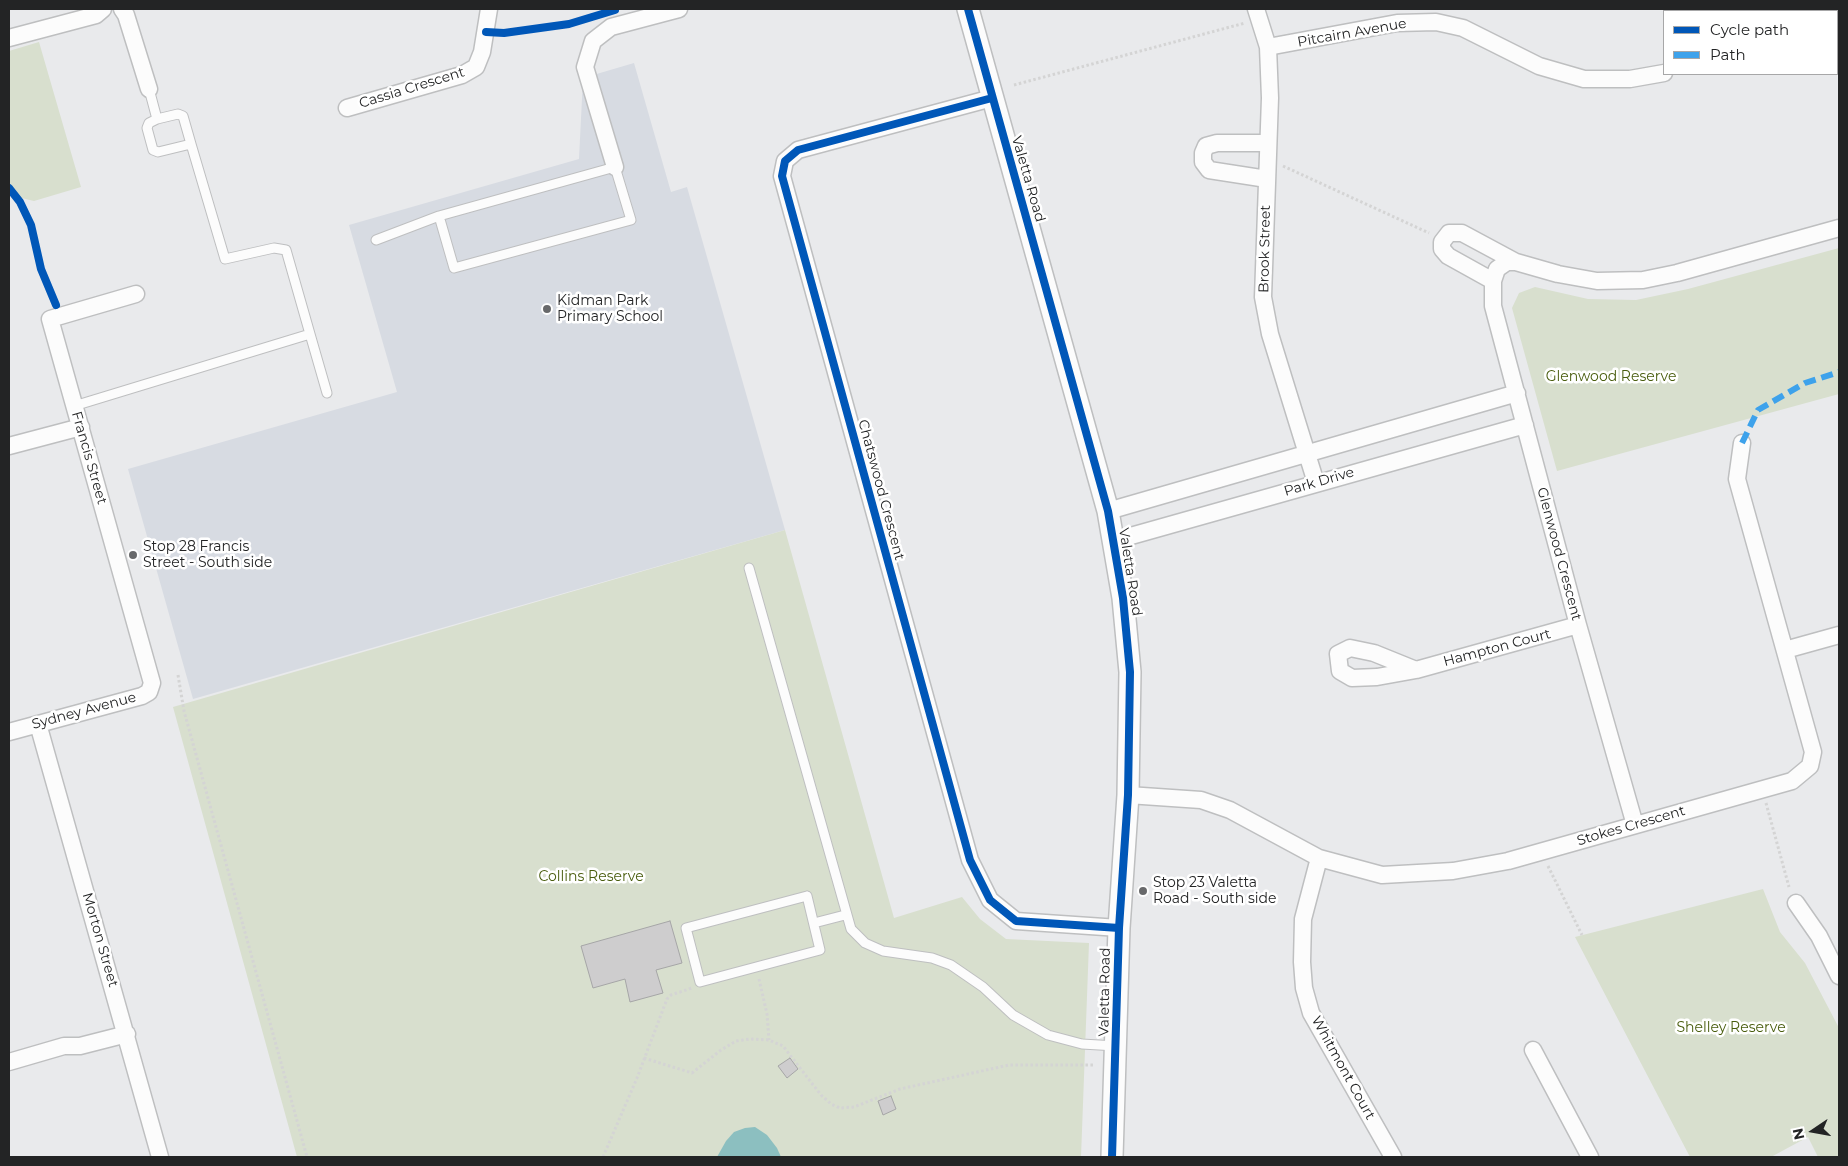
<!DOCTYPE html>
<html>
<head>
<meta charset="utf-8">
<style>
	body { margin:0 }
	#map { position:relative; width:1848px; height:1166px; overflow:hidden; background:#e9eaec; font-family:Montserrat,sans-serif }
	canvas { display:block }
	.frame { position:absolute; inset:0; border:10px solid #232425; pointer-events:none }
	.legend { position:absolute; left:1663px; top:10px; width:175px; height:65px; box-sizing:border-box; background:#fff; border:1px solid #a7a7a8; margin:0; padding:6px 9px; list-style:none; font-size:15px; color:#232425 }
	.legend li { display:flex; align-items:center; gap:10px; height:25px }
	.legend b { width:25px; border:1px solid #a7a7a8 }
	.north { position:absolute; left:1788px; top:1106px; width:50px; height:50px; -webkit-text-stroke:4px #fff; paint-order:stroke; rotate:258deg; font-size:14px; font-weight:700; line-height:20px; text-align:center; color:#232425 }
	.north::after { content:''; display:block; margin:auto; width:18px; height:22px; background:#232425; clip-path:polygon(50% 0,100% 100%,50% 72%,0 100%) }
</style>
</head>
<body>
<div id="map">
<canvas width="1848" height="1166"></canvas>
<div class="frame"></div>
<ul class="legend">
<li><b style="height:6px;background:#0057b8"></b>Cycle path</li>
<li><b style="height:6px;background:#3ea2eb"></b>Path</li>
</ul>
<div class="north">N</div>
</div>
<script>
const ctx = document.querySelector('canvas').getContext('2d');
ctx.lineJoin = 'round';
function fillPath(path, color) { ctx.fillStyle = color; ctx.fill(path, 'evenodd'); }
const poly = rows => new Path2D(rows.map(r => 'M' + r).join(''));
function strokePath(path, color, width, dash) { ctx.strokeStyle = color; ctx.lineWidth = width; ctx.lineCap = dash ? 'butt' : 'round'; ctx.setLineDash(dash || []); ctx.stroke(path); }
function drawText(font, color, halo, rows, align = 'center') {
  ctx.font = font + ' Montserrat,sans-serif'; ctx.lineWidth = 5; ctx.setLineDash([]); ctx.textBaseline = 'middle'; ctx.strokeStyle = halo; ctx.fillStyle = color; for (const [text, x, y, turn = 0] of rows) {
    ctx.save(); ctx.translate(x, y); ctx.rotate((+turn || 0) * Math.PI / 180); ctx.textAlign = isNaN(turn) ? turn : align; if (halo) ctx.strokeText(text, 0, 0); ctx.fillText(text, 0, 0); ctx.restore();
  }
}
const built = poly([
	[634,63,671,192,687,187,785,530,193,699,128,469,397,392,349,225,579,159,583,78]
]);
const green = poly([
	[39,42,81,187,34,201,9,195,9,51],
	[1839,248,1839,394,1557,471,1512,308,1519,293,1535,287,1588,299,1636,300,1688,289],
	[785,530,894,918,962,897,980,919,1006,939,1089,943,1081,1157,297,1157,173,707],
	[1763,889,1780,932,1805,963,1839,1028,1839,1157,1818,1157,1808,1137,1771,1157,1690,1157,1575,937]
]);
const water = poly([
	[755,1127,767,1135,777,1148,781,1157,717,1157,726,1141,734,1132,745,1128]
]);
const building = poly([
	[670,921,682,963,656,970,663,993,630,1002,625,979,593,988,581,946,670,921],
	[790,1058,798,1069,787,1078,778,1066,790,1058],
	[891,1096,896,1109,883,1115,878,1101,891,1096]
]);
const path = poly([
	[1014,85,1245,23],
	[1283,166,1429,233],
	[9,188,20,202,31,225,41,269,55,302],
	[178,675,184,711,307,1157],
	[1766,803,1789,887],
	[1548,866,1582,935],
	[759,979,767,1014,769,1040],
	[644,1058,692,1073,721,1050,736,1041,750,1039,769,1040,783,1046,821,1095,831,1104,840,1108,854,1107,900,1089,1009,1065,1094,1065],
	[603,1157,637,1078,667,999,671,995,692,988]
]);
const service = poly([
	[157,119,178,114,183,116,191,144],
	[376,240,439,216,615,167,631,220,454,268,439,216],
	[310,334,327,393],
	[74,406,310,334,286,250,274,248,225,259,191,144,158,152,153,150,147,128,149,123,157,119,149,89],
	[749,568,851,929,865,943,883,951,932,958,951,965,983,987,1013,1015,1048,1035,1082,1044,1116,1046],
	[807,896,820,950,700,982,686,928,807,896],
	[814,923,845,915]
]);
const minor = poly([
	[122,9,126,15,149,89],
	[1256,9,1268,47,1270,98,1263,297,1270,334,1316,483],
	[1777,11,1779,9],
	[9,38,96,15,103,9],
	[1268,47,1397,23,1436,22,1463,28,1539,66,1584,79,1630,79,1664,73],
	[1837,62,1839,65],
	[992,98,798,150,785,161,782,176,970,860,990,900,1016,921,1119,928],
	[347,108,462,75,476,67,482,52,489,9],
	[615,167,585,67,593,41,611,27,679,9],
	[1267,179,1209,170,1203,162,1203,153,1206,146,1217,143,1268,143],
	[1493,281,1448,256,1442,249,1442,242,1449,233,1462,233,1516,262],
	[9,446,81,427],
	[1108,511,1517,393],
	[1113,541,1525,425],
	[1785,650,1839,635],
	[1416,670,1374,653,1350,648,1338,654,1340,671,1352,678,1377,677,1416,670,1578,625],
	[38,724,160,1157],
	[9,732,142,696,149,692,152,683,50,319,136,294],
	[1128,795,1201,800,1230,810,1319,858,1382,875,1453,871,1508,861,1792,781,1810,766,1813,752,1737,479,1742,443],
	[1635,825,1578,625,1493,306,1493,281,1497,269,1507,262,1516,262,1558,274,1597,281,1643,280,1677,273,1839,228],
	[1319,858,1303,919,1302,962,1304,988,1311,1013,1393,1157],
	[1796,903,1819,936,1839,976],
	[1533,1050,1590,1157],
	[9,1062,64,1046,80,1046,127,1034]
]);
const tertiary = poly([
	[968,9,1108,511,1123,598,1130,672,1128,795,1119,928,1112,1157]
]);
const quiet = poly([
	[1742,443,1758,410,1805,383,1839,372]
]);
const cycleway = poly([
	[968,9,1108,511,1123,598,1130,672,1128,795,1119,928,1112,1157],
	[486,32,504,33,569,24,615,10],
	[992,98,798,150,785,161,782,176,970,860,990,900,1016,921,1119,928],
	[9,188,20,202,31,225,41,269,56,305]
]);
const markers = [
	[547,309,5,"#68696b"],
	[133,555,5,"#68696b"],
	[1143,891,5,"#68696b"]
];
const streetNames = [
	["Pitcairn Avenue",1352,33,-10],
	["Cassia Crescent",412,88,-17],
	["Valetta Road",1028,179,74],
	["Brook Street",1265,249,-89],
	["Francis Street",89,458,74],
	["Park Drive",1319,482,-16],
	["Chatswood Crescent",881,490,75],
	["Glenwood Crescent",1559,554,75],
	["Valetta Road",1130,572,81],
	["Hampton Court",1497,648,-15],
	["Sydney Avenue",84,711,-15],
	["Stokes Crescent",1631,826,-16],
	["Morton Street",100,940,74],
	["Valetta Road",1105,992,-89],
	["Whitmont Court",1343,1068,61]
];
const poiNames = [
	["Kidman Park",557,301],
	["Primary School",557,317],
	["Stop 28 Francis",143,547],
	["Street - South side",143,563],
	["Stop 23 Valetta",1153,883],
	["Road - South side",1153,899]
];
const parkNames = [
	["Glenwood Reserve",1611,377],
	["Collins Reserve",591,877],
	["Shelley Reserve",1731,1028]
];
fillPath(built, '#d7dbe2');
fillPath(green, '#d8dfce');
fillPath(water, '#8cbfc0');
fillPath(building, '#cecdce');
strokePath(building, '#a6a6a7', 1);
strokePath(service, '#bebfc0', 11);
strokePath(minor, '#bebfc0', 19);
strokePath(tertiary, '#bebfc0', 24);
strokePath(path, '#d4d4d4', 3, [2.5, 2.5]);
strokePath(service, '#fcfcfc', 9);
strokePath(minor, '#fcfcfc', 16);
strokePath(tertiary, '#fcfcfc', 21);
strokePath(quiet, '#3ea2eb', 6, [12, 6]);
strokePath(cycleway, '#0057b8', 8);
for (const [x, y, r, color] of markers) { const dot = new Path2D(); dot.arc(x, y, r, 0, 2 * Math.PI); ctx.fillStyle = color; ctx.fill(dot); strokePath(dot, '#fff', 2); }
drawText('14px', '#232425', '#fff', streetNames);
drawText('14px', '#232425', '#fff', poiNames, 'left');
drawText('14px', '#495d0e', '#fff', parkNames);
</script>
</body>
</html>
